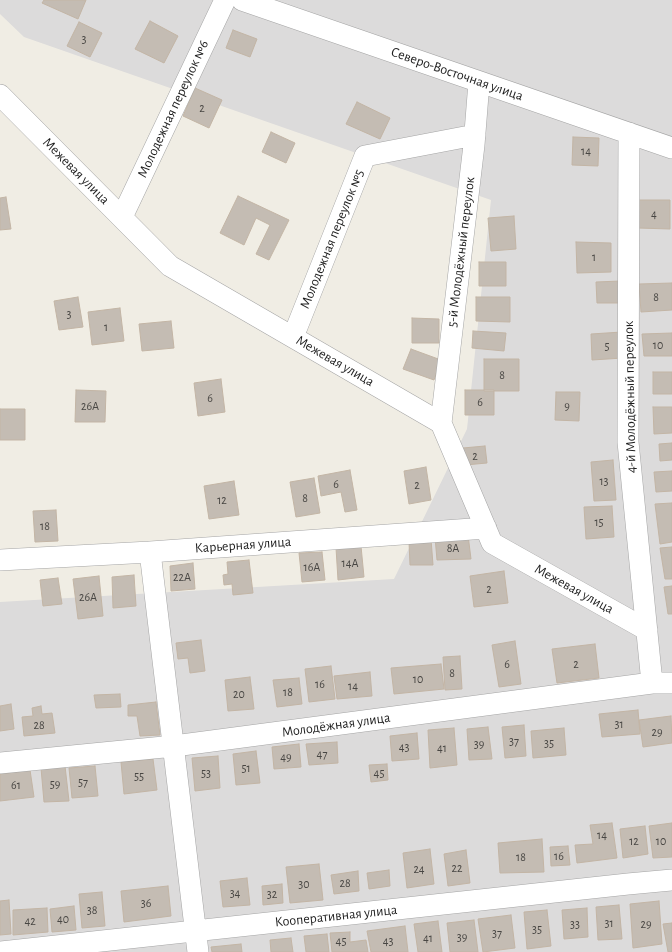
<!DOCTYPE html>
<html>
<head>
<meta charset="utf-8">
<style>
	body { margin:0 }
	canvas { display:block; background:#f0ede4 }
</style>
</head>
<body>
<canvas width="672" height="952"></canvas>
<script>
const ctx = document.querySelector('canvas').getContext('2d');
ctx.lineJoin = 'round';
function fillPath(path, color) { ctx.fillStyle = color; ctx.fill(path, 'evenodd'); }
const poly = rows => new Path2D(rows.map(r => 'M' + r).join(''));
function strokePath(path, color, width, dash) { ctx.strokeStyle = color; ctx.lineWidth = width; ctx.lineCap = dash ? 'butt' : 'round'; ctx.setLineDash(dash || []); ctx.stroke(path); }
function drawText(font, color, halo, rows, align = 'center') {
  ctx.font = font + ' "Alegreya Sans",sans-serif'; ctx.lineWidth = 3; ctx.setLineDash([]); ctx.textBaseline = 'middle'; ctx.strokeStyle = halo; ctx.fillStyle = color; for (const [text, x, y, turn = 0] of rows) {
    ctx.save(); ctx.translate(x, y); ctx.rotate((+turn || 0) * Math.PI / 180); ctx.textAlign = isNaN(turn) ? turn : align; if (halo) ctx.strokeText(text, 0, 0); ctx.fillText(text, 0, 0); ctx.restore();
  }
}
const residential = poly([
	[0,0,672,0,672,952,0,952,0,602,394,579,467,429,491,200,24,37,0,14]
]);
const building = poly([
	[44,0,86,0,78,19,42,3,44,0],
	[150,21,178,36,164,63,135,49,150,21],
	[79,22,102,33,90,57,67,46,79,22],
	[233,30,257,39,250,57,226,48,233,30],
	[195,88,222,100,209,128,183,116,195,88],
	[357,102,390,118,380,139,346,124,357,102],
	[271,132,295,143,286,163,262,152,271,132],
	[573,137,599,138,598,166,572,165,573,137],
	[238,196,289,220,269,260,256,254,270,225,256,218,244,245,220,233,238,196],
	[6,197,11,229,0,230,0,198,6,197],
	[639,200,670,200,670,229,638,228,639,200],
	[514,216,516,249,491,251,488,218,514,216],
	[576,242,611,243,611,272,577,273,576,242],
	[479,262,506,262,506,286,479,286,479,262],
	[621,281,622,303,597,303,596,282,621,281],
	[672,283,672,310,641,312,639,284,672,283],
	[78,297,83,327,59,330,54,301,78,297],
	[476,297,510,297,510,322,476,321,476,297],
	[120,308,124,341,92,345,88,312,120,308],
	[412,318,439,319,439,343,412,343,412,318],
	[171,321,174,348,142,351,139,324,171,321],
	[473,331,506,333,504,351,472,348,473,331],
	[622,332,623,358,592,360,591,334,622,332],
	[672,333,672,356,644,356,642,334,672,333],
	[411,349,441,360,434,380,403,369,411,349],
	[484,359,519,359,519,391,484,391,484,359],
	[653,372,672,372,672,394,653,394,653,372],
	[221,379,225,412,198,416,194,383,221,379],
	[76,390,106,391,105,422,75,422,76,390],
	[465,390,494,390,494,415,465,415,465,390],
	[556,392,580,392,579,421,555,420,556,392],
	[653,407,672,407,672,433,654,434,653,407],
	[0,409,25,409,25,440,0,440,0,409],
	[672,443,672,460,660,461,659,444,672,443],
	[485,446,487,463,465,465,463,448,485,446],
	[613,460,616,500,594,501,591,462,613,460],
	[426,467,431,500,409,504,404,471,426,467],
	[350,470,357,510,345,512,341,492,321,496,318,476,350,470],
	[672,471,672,491,656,492,654,472,672,471],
	[314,478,320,513,296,517,290,482,314,478],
	[234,481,239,515,209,519,204,486,234,481],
	[672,503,672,542,660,544,655,504,672,503],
	[612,506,614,537,586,539,584,507,612,506],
	[56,510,58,541,35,542,33,511,56,510],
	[468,535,471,559,437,560,435,537,468,535],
	[431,539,433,565,410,565,409,542,431,539],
	[361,546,364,577,338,580,336,548,361,546],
	[672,547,672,579,665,579,660,548,672,547],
	[322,552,325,580,302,582,299,553,322,552],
	[249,560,253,593,233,595,232,584,224,585,223,575,228,574,227,562,249,560],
	[193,563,195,589,171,591,170,566,193,563],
	[504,571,508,603,474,607,470,576,504,571],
	[134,575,136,606,113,608,112,577,134,575],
	[99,576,103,616,78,619,73,579,99,576],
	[58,578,62,604,43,606,40,580,58,578],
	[672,586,672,614,668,614,664,587,672,586],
	[201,640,205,671,190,673,188,658,178,659,176,643,201,640],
	[515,641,521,684,499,687,492,645,515,641],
	[595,644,599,678,557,683,552,649,595,644],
	[460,656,462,689,445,690,443,657,460,656],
	[441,664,444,689,394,694,391,668,441,664],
	[331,666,335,699,309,702,305,669,331,666],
	[370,672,372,696,337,699,334,676,370,672],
	[250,677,254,709,228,711,225,680,250,677],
	[299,678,302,704,277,707,273,680,299,678],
	[120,694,121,707,96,708,94,695,120,694],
	[156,702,160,735,140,736,137,716,128,716,128,705,156,702],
	[11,704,14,729,0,731,0,706,11,704],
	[41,706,42,714,52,713,55,733,24,736,22,717,33,716,32,708,41,706],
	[638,710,640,734,602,737,599,714,638,710],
	[671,716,672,743,643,747,639,720,671,716],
	[524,725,526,756,505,758,502,727,524,725],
	[488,727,492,759,469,760,467,729,488,727],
	[454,728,457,765,430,768,428,730,454,728],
	[564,728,566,755,533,758,531,731,564,728],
	[417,733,419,759,392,761,390,736,417,733],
	[337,742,338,763,309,765,306,744,337,742],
	[299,744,301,767,274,769,272,747,299,744],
	[256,751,260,783,236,785,233,754,256,751],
	[218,756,220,788,195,791,192,758,218,756],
	[153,759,157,790,124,794,121,762,153,759],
	[387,764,388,780,371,782,369,765,387,764],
	[65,766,69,801,44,802,41,768,65,766],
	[95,766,98,796,72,798,69,768,95,766],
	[30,770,34,797,0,801,0,774,30,770],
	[612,823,617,858,577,863,575,845,593,844,590,825,612,823],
	[672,823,672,857,653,858,649,826,672,823],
	[645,826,648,854,623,858,620,829,645,826],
	[542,839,544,872,500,873,498,843,542,839],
	[568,846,570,865,551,866,550,847,568,846],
	[430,849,434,884,407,888,403,853,430,849],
	[466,850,470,883,448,886,444,854,466,850],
	[319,864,323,900,290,903,286,867,319,864],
	[389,870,390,886,369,889,367,873,389,870],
	[358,871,359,891,334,894,331,875,358,871],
	[247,878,250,905,223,907,220,881,247,878],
	[282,884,283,903,263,905,262,886,282,884],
	[168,886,171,916,124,922,121,891,168,886],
	[102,892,105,926,82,928,79,894,102,892],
	[9,900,11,934,0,935,0,901,9,900],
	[659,901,662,944,633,948,630,904,659,901],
	[619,905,622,939,598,940,596,907,619,905],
	[74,906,76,930,52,932,50,909,74,906],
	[47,908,48,932,13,935,13,910,47,908],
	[587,908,588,937,564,939,562,910,587,908],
	[547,910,551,946,527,949,524,912,547,910],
	[511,915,515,948,483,952,478,919,511,915],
	[474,920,478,952,450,952,447,923,474,920],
	[438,921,442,952,418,952,414,924,438,921],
	[672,923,672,952,668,952,663,924,672,923],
	[405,926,408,952,371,952,367,931,405,926],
	[350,932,350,942,366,940,368,952,332,952,330,933,350,932],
	[327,934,329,952,306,952,304,936,327,934],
	[291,938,293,952,271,952,270,940,291,938],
	[241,944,242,952,212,952,211,947,241,944]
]);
const minor = poly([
	[242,0,672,148],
	[0,95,170,266,441,423,492,543,647,630],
	[629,133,628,442,652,683],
	[122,217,225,0],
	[293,337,365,156,475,135],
	[441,423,474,145,479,82],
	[150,552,198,952],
	[0,560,150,552,486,528],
	[0,763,174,746,652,683,672,683],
	[0,952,628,884,672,880]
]);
const numberNames = [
	["3",84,39],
	["2",202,108],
	["14",586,151],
	["4",654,214],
	["1",594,257],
	["8",656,297],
	["3",69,314],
	["1",106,327],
	["10",658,345],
	["5",607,346],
	["8",502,375],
	["6",210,398],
	["6",480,402],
	["26А",90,406],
	["9",567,406],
	["2",475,456],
	["13",604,481],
	["6",336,484],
	["2",417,485],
	["8",305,498],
	["12",222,500],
	["15",599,522],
	["18",45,526],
	["8А",453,548],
	["14А",350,563],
	["16А",312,567],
	["22А",182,577],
	["2",489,589],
	["26А",88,597],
	["6",507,664],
	["2",576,664],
	["8",452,673],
	["10",418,679],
	["16",320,684],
	["14",353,686],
	["18",288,692],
	["20",239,694],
	["31",619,724],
	["28",39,725],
	["29",657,732],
	["37",514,741],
	["35",549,743],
	["39",479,744],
	["43",404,747],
	["41",442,748],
	["47",322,754],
	["49",286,757],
	["51",246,768],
	["53",206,773],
	["45",379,773],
	["55",139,776],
	["57",83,782],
	["59",55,784],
	["61",16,785],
	["14",602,835],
	["12",634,841],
	["10",661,841],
	["16",559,856],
	["18",521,857],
	["22",457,868],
	["24",419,869],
	["28",345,883],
	["30",304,884],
	["34",235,893],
	["32",272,894],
	["36",146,903],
	["38",92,910],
	["40",63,919],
	["42",30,921],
	["31",609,923],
	["33",575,924],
	["29",646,924],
	["35",537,929],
	["37",497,933],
	["39",462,937],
	["41",428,938],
	["45",341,941],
	["43",388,941]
];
const streetNames = [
	["Северо-Восточная улица",457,74,19],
	["Молодежная переулок №6",173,109,-65],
	["Межевая улица",76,171,45],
	["Молодежная переулок №5",332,239,-68],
	["5-й Молодёжный переулок",461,252,-83],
	["Межевая улица",335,361,30],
	["4-й Молодёжный переулок",630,397,-91],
	["Карьерная улица",243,545,-4],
	["Межевая улица",574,589,29],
	["Молодёжная улица",336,725,-8],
	["Кооперативная улица",336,916,-6]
];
fillPath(residential, '#dcdbdb');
fillPath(building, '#c4bcb3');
strokePath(building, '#c3b5a5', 1);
strokePath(minor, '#a5a5a5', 22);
strokePath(minor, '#fff', 21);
drawText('12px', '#484643', null, numberNames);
drawText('14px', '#1e1e1e', '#fff', streetNames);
</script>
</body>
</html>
